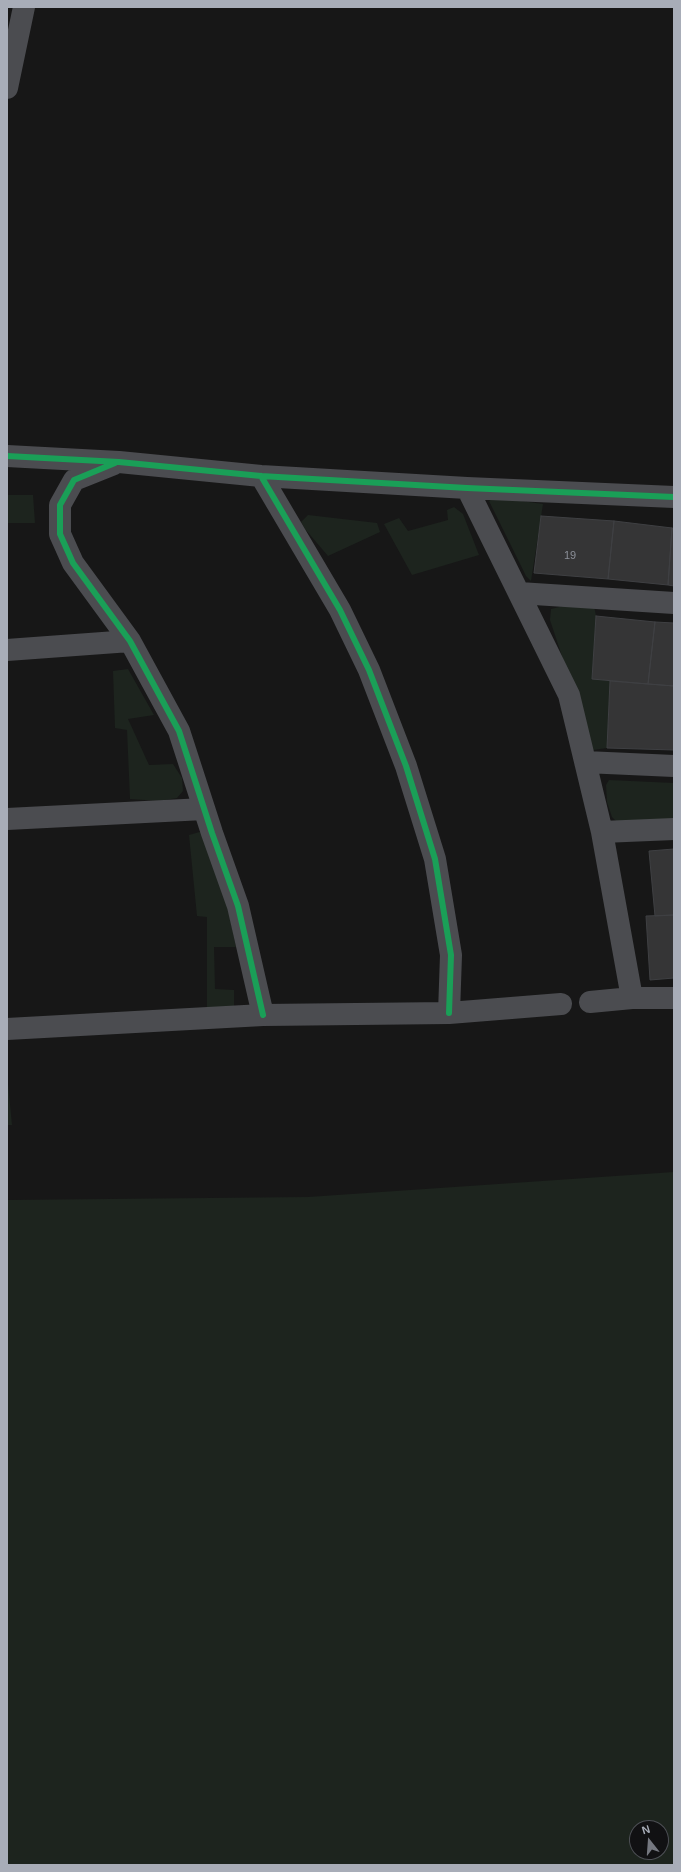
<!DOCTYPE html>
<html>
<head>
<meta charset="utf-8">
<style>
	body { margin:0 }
	#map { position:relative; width:681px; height:1872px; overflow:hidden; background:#171717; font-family:Helvetica,sans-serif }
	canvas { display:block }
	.frame { position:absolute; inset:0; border:8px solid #a8adb8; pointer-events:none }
	.north { position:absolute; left:629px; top:1820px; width:40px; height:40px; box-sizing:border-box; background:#111113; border:1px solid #4d4f55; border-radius:50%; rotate:343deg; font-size:11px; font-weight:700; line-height:16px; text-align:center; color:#a8adb8 }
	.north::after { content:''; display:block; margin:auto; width:14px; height:18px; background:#757880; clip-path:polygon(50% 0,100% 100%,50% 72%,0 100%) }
</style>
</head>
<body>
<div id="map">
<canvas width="681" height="1872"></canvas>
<div class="frame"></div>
<div class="north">N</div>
</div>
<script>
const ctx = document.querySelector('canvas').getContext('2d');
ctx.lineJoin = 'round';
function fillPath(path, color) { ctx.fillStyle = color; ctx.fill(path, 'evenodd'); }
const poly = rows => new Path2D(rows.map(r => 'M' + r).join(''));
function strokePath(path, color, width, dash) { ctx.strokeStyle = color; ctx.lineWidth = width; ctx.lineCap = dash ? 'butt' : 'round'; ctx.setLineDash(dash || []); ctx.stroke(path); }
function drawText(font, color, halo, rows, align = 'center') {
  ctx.font = font + ' Helvetica,sans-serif'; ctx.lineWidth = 3; ctx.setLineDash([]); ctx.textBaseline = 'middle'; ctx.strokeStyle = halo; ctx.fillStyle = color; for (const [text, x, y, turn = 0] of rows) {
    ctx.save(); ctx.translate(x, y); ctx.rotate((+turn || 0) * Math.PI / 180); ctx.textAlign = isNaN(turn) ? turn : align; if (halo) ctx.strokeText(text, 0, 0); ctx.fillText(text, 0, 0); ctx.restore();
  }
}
const green = poly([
	[7,495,33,495,35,523,7,523],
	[494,497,543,504,531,581,526,576,489,501],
	[454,507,463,514,479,555,412,575,384,524,399,518,408,531,448,520,447,510],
	[308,515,377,523,380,532,328,556,305,529,301,522],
	[563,606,594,606,596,616,592,678,610,681,607,748,593,750,550,620,551,609],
	[128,669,154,715,128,719,149,765,173,764,182,778,183,791,177,798,159,801,130,799,127,730,115,728,113,671],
	[609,780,674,783,674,823,618,823,612,817,607,802,606,785],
	[203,831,227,903,236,947,214,947,215,989,234,990,234,1008,207,1009,207,917,197,916,189,835],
	[7,1073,12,1125,7,1125],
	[674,1172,674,1865,7,1865,7,1200,308,1197],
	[637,1828,661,1828,661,1852,637,1852]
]);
const building = poly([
	[541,516,614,521,608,579,534,573,541,516],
	[614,521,672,528,668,585,608,579,614,521],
	[672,528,674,529,674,586,668,585,672,528],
	[596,616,655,622,648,684,592,679,596,616],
	[655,622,674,623,674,686,648,684,655,622],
	[610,681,674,686,674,750,607,748,610,681],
	[674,849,674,915,655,916,649,851,674,849],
	[674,915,674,978,650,980,646,916,674,915]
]);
const street = poly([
	[7,88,24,7],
	[7,456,119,462,261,476,467,488,674,497],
	[114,464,74,480,60,505,60,534,73,563,130,641,179,731,212,833,238,906,263,1015],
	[261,476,340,610,369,670,406,766,435,859,451,955,449,1013],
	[467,488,569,695,602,832,632,998],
	[519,593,674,603],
	[7,650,130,641],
	[585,762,674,766],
	[7,819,204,809],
	[602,832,674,829],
	[590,1002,632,998,674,998],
	[7,1029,263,1015,449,1013,561,1004]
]);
const cycleway = poly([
	[7,456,119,462,261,476,467,488,674,497],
	[115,463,74,480,60,505,60,534,73,563,130,641,179,731,212,833,238,906,263,1015],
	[261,476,340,610,369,670,406,766,435,859,451,955,449,1013]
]);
const numberNames = [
	["19",570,556]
];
fillPath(green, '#1d241e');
fillPath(building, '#353536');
strokePath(building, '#3f4043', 1);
strokePath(street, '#4b4c50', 22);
strokePath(cycleway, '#1a9f57', 6);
drawText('11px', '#8b8f98', null, numberNames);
</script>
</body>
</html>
